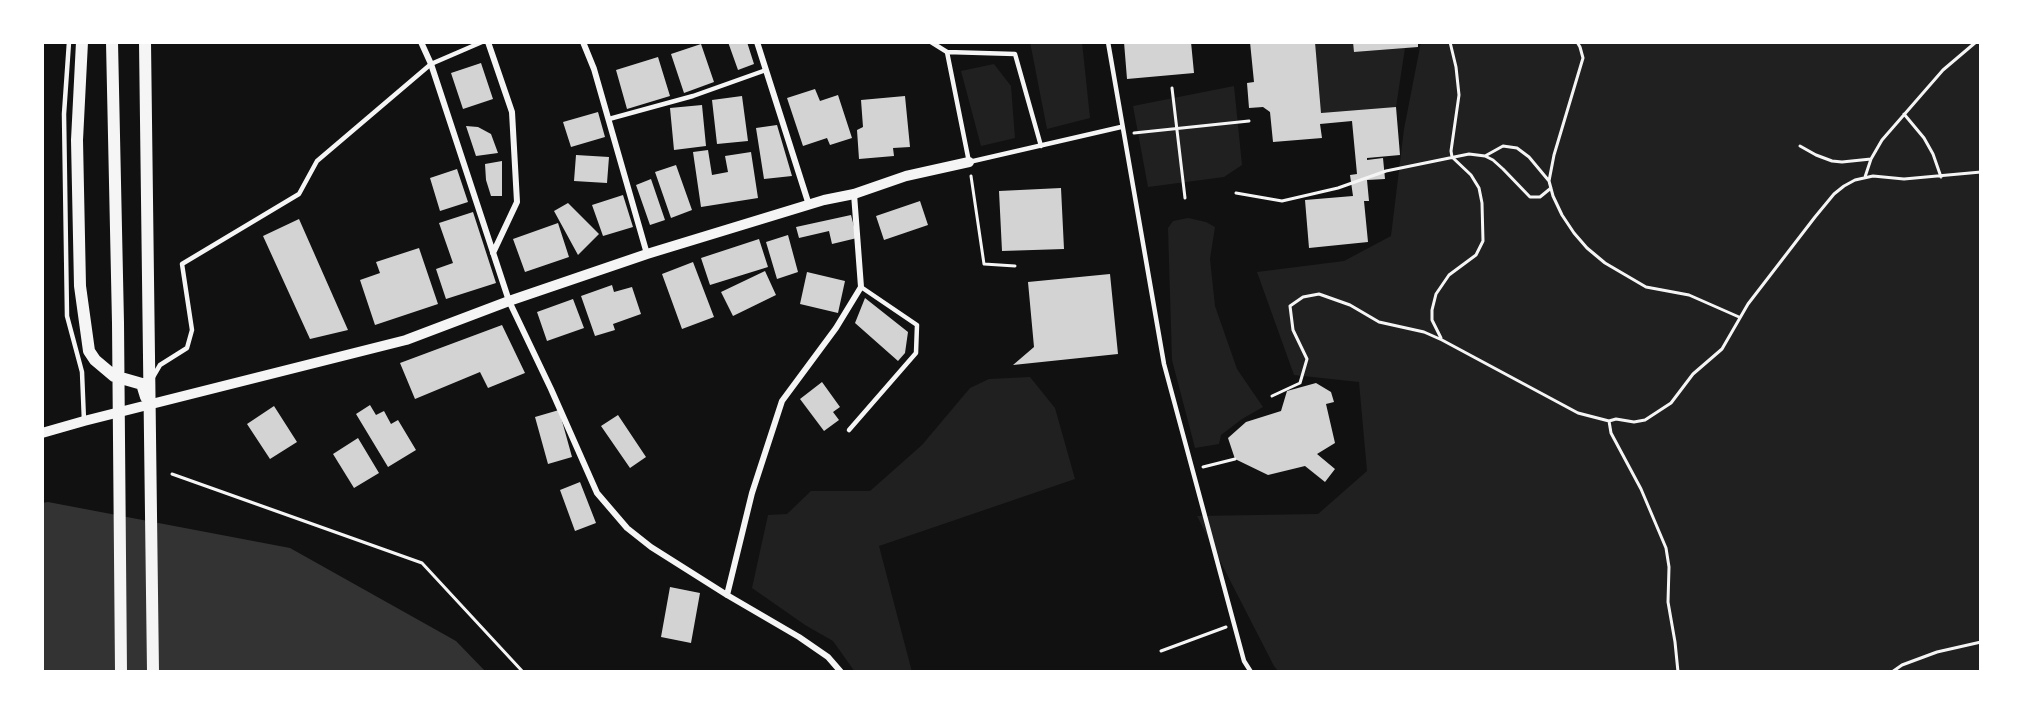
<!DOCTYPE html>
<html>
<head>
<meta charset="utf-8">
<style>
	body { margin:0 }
	#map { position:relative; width:2023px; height:714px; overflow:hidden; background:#111; font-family:Commissioner,sans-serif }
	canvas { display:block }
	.frame { position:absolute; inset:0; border:44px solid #fff; pointer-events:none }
</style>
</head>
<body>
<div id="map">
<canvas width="2023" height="714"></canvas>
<div class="frame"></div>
</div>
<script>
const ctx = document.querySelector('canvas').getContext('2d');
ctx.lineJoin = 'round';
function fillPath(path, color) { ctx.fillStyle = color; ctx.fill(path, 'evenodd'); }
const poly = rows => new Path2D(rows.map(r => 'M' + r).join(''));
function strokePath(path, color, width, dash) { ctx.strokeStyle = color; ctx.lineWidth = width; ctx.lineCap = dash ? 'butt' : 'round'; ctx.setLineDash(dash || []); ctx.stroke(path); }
const green = poly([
	[1030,42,1082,42,1090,118,1047,129],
	[1315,42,1353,42,1355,52,1405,48,1396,107,1321,113],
	[1421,42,1981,42,1981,672,1279,672,1274,666,1197,516,1318,514,1367,471,1359,382,1294,375,1257,272,1344,261,1391,236,1404,129],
	[994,64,1011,86,1015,138,981,146,961,71],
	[1234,86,1242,165,1224,177,1148,187,1133,106],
	[1188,218,1206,222,1215,227,1210,259,1215,306,1237,369,1263,407,1242,419,1221,435,1219,444,1195,448,1172,360,1168,228,1173,221],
	[1030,377,1055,408,1075,479,879,546,912,672,855,672,833,641,805,625,752,588,768,515,787,514,811,491,870,491,922,445,970,388,989,379]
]);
const water = poly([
	[48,502,290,548,456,641,486,672,71,672,60,670,42,672,42,503]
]);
const building = poly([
	[728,42,747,42,754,64,738,70],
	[1124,42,1191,42,1194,73,1127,79],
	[1250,42,1315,42,1321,113,1396,107,1400,155,1367,158,1367,160,1383,158,1385,179,1367,180,1369,201,1364,201,1368,242,1309,248,1305,200,1353,196,1350,175,1357,174,1352,121,1320,124,1322,138,1273,142,1270,112,1263,107,1249,108,1247,83,1254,82],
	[1353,42,1418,42,1418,47,1354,52],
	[701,44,714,82,684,93,671,54],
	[658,57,670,96,627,109,616,70],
	[481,63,493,99,463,109,451,73],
	[815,89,820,101,838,95,852,138,830,145,827,138,803,146,787,98],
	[742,96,748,141,717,144,712,100],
	[905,96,910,147,893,148,894,156,859,159,857,130,863,127,861,100],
	[702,105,706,146,674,150,670,108],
	[598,112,605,137,571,147,563,122],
	[777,125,792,176,764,179,756,128],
	[466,126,478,127,491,134,498,153,476,156],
	[708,150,712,175,728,172,725,156,751,152,758,198,701,207,693,152],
	[576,155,609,157,607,183,574,181],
	[502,161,502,196,491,196,486,180,485,164],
	[676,165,692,210,671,218,655,172],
	[457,169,468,202,440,211,430,178],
	[651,179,665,220,650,225,636,185],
	[1061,188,1064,249,1002,251,999,191],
	[623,195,633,227,603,236,592,205],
	[920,201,928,225,884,240,876,216],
	[568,203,599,234,578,255,554,211],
	[473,212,496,283,446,299,436,269,453,263,439,223],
	[851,215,857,238,832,244,829,231,799,238,796,227],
	[299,219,348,330,310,339,263,236],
	[558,223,569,257,525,272,513,239],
	[788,235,798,272,777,279,766,242],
	[759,239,768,267,710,285,701,258],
	[419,248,438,304,375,325,360,280,380,273,376,262],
	[693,262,714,317,682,329,662,274],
	[765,271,776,295,733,316,721,292],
	[807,272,845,281,838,313,800,304],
	[1110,274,1118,354,1013,365,1034,347,1028,282],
	[612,285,614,292,632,287,641,314,613,324,615,330,595,336,581,296],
	[865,298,908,332,905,353,898,361,855,323],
	[573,299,584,328,547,341,537,312],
	[502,325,525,373,488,388,480,372,415,399,400,363],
	[822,382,840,407,833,412,839,420,824,431,800,399],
	[1316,383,1331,392,1334,402,1326,404,1335,443,1317,454,1335,469,1325,482,1305,466,1268,475,1235,459,1228,438,1246,422,1281,411,1287,391],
	[370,405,376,415,384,411,391,424,398,420,416,450,388,467,356,414],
	[274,406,297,442,270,459,247,424],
	[559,410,572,457,548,464,535,417],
	[618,415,646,457,630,468,601,426],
	[358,438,379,473,354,488,333,454],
	[580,482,596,523,575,531,560,490],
	[670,587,700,593,691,643,661,637]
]);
const path = poly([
	[1172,88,1185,198],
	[1904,114,1924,138,1933,154,1941,177],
	[1134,133,1249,121],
	[1800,146,1816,155,1832,161,1842,162,1871,159],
	[1485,156,1503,146,1517,148,1529,157,1549,181,1553,196,1562,215,1574,233,1587,248,1605,263,1646,287,1689,295,1739,317],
	[971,176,984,264,1015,266],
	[1865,177,1871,159,1882,140,1943,70,1976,42],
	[1549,181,1554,155,1583,58,1580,47,1577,42],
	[1236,193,1282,201,1338,188,1386,171,1469,154,1485,156,1493,160,1503,169,1530,197,1540,197,1551,188],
	[1441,338,1432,320,1432,310,1436,294,1449,275,1476,255,1483,241,1482,203,1479,188,1471,175,1452,157,1451,151,1459,95,1456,67,1450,42],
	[1272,396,1300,383,1307,359,1293,330,1290,306,1303,297,1319,294,1350,305,1379,322,1424,332,1442,340,1578,413,1609,421,1616,419,1634,422,1645,420,1671,403,1693,374,1722,349,1748,304,1815,217,1834,194,1844,186,1855,180,1873,176,1904,179,1981,172],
	[1609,421,1611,433,1641,489,1666,548,1669,567,1668,602,1675,642,1678,672],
	[1203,467,1235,459],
	[172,474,422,563,523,672],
	[1161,651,1226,627],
	[1892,672,1902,665,1937,652,1981,642]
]);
const service = poly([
	[69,42,64,114,67,316,82,372,84,421],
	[931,42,947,52,1015,54,1041,146],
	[1108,42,1164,364,1244,661,1251,672],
	[947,52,969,162,1121,127],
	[609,119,693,96,766,70],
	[153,377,160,365,187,348,192,330,182,264,299,194,317,161,431,64,482,42],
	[849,430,916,353,917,325,861,287]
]);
const minor = poly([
	[421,42,431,64,509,301,551,389,597,493,627,528,651,547,727,595,799,637,828,657,841,672],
	[488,42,512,112,517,202,493,253],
	[583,42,594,69,647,254],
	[757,42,809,205],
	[727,595,752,493,782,401,836,328,861,287,854,194]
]);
const tertiary = poly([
	[42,433,84,421,406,340,509,301,647,254,824,200,854,194,906,176,969,162]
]);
const secondary = poly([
	[82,42,77,140,80,286,89,351,95,360,114,376,142,384,146,397],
	[112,42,118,323,121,672],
	[145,42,153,672]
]);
fillPath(green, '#202020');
fillPath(water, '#333');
fillPath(building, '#d3d3d3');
strokePath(path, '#f5f5f5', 3);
strokePath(service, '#f5f5f5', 4.5);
strokePath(minor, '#f5f5f5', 6);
strokePath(tertiary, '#f5f5f5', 10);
strokePath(secondary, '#f5f5f5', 12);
</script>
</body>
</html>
